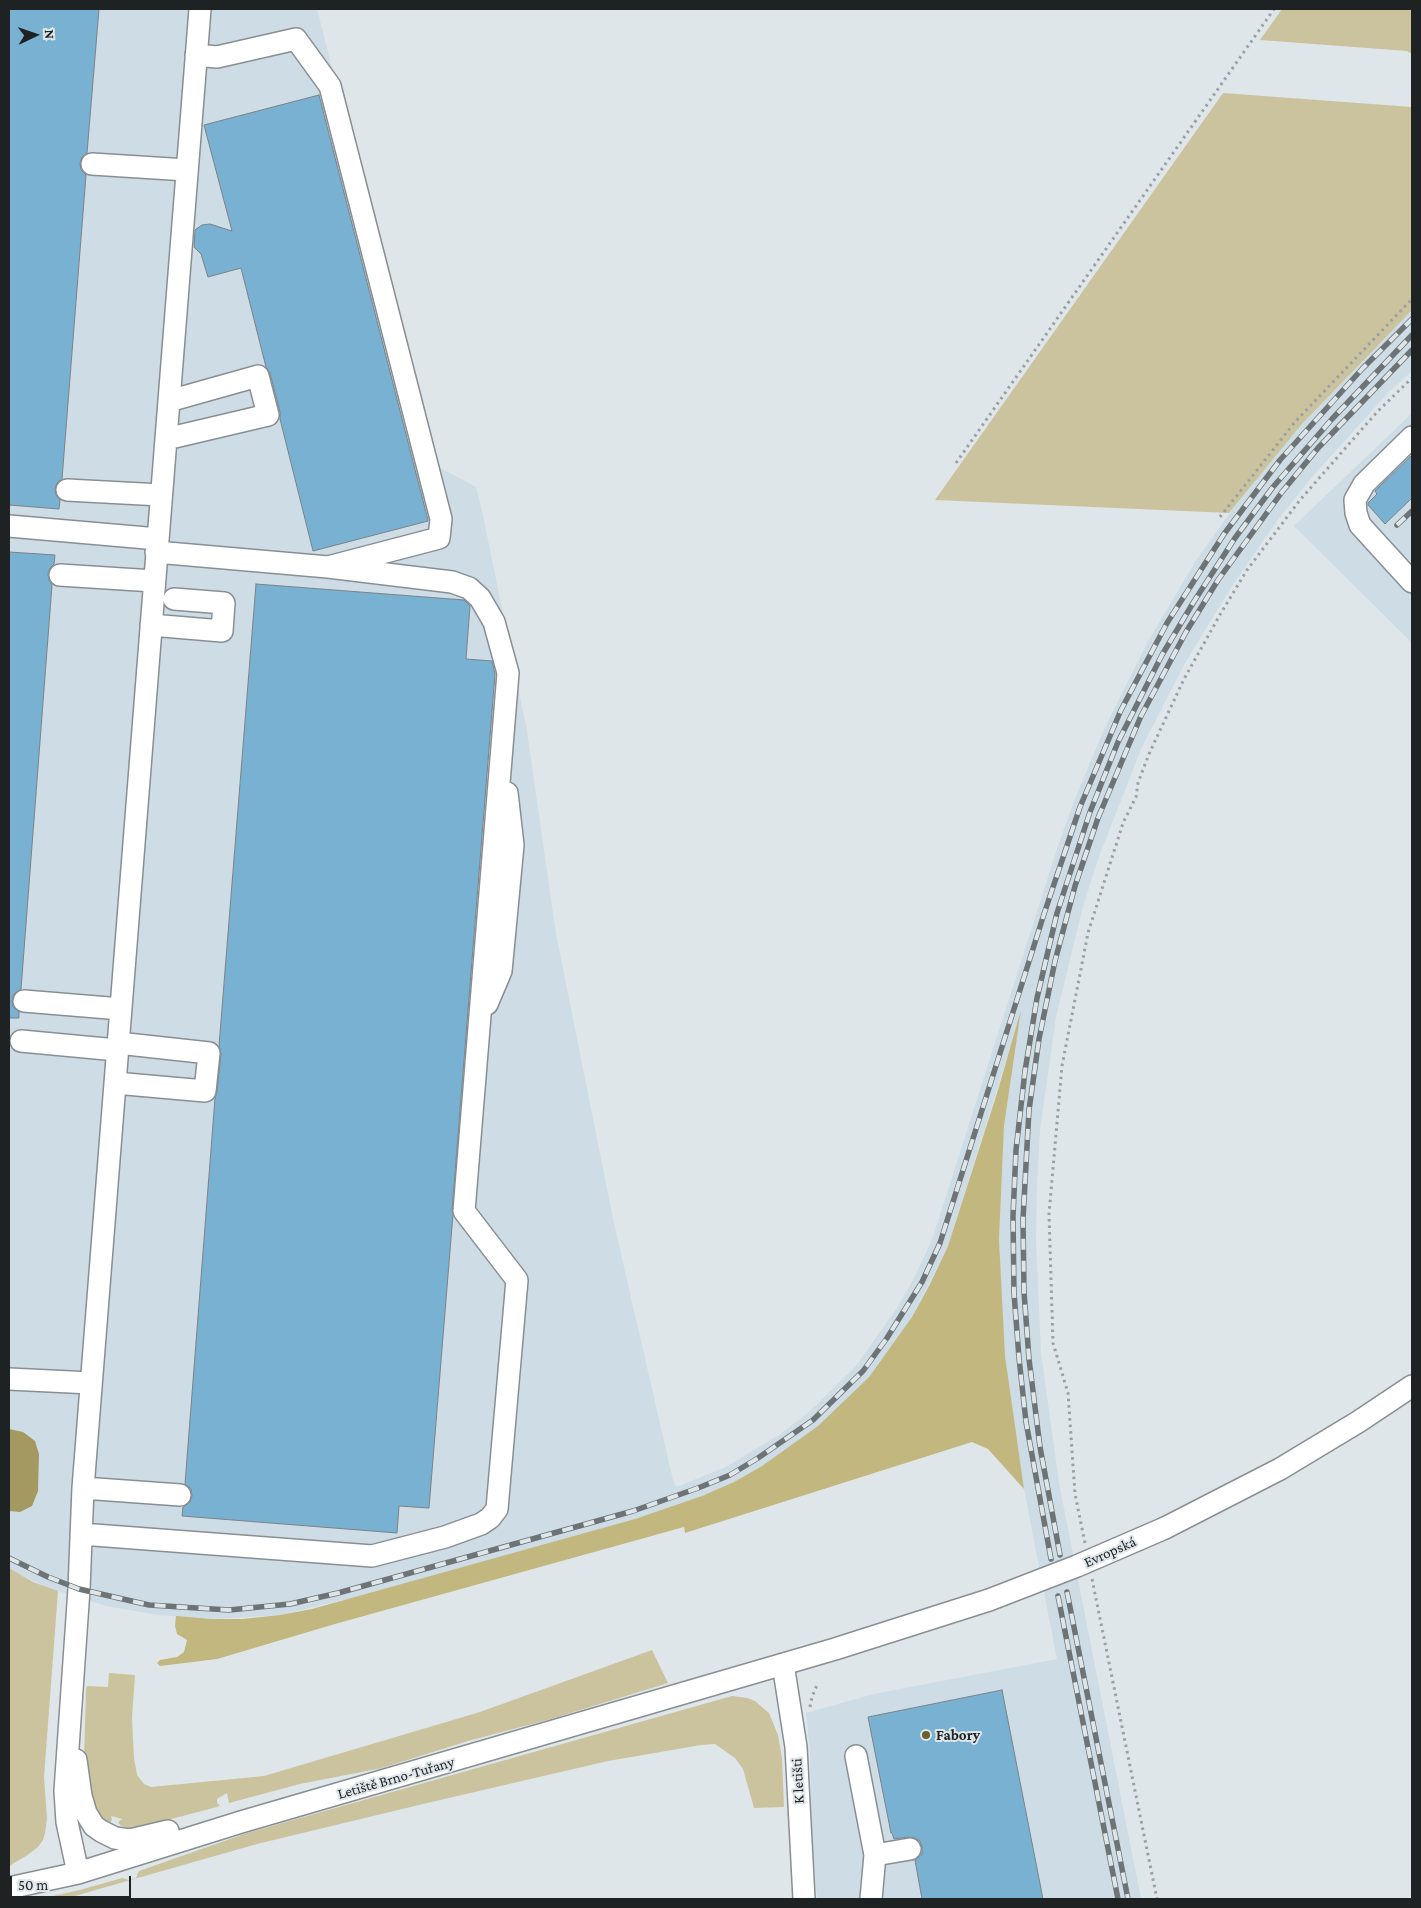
<!DOCTYPE html>
<html>
<head>
<meta charset="utf-8">
<style>
	body { margin:0 }
	#map { position:relative; width:1421px; height:1908px; overflow:hidden; background:#dee6ea; font-family:"Crimson Pro",serif }
	canvas { display:block }
	.frame { position:absolute; inset:0; border:10px solid #1f2223; pointer-events:none }
	.north { position:absolute; left:10px; top:10px; width:50px; height:50px; -webkit-text-stroke:4px #dee6ea; paint-order:stroke; rotate:87deg; font-size:14px; font-weight:700; line-height:20px; text-align:center; color:#1f2223 }
	.north::after { content:''; display:block; margin:auto; width:18px; height:22px; background:#1f2223; clip-path:polygon(50% 0,100% 100%,50% 72%,0 100%) }
	.scale { position:absolute; left:10px; top:1876px; width:121px; height:22px; box-sizing:border-box; border:2px solid #1f2223; border-top:0; padding-left:6px; font-size:15px; line-height:18px; white-space:nowrap; color:#1f2223; -webkit-text-stroke:4px #dee6ea; paint-order:stroke }
</style>
</head>
<body>
<div id="map">
<canvas width="1421" height="1908"></canvas>
<div class="frame"></div>
<div class="north">N</div>
<div class="scale">50 m</div>
</div>
<script>
const ctx = document.querySelector('canvas').getContext('2d');
ctx.lineJoin = 'round';
function fillPath(path, color) { ctx.fillStyle = color; ctx.fill(path, 'evenodd'); }
const poly = rows => new Path2D(rows.map(r => 'M' + r).join(''));
function strokePath(path, color, width, dash) { ctx.strokeStyle = color; ctx.lineWidth = width; ctx.lineCap = dash ? 'butt' : 'round'; ctx.setLineDash(dash || []); ctx.stroke(path); }
function drawText(font, color, halo, rows, align = 'center') {
  ctx.font = font + ' "Crimson Pro",serif'; ctx.lineWidth = 4; ctx.setLineDash([]); ctx.textBaseline = 'middle'; ctx.strokeStyle = halo; ctx.fillStyle = color; for (const [text, x, y, turn = 0] of rows) {
    ctx.save(); ctx.translate(x, y); ctx.rotate((+turn || 0) * Math.PI / 180); ctx.textAlign = isNaN(turn) ? turn : align; if (halo) ctx.strokeText(text, 0, 0); ctx.fillText(text, 0, 0); ctx.restore();
  }
}
const built = poly([
	[9,9,317,9,433,464,476,487,481,506,527,731,556,934,613,1219,673,1480,676,1487,726,1467,779,1435,808,1413,856,1366,897,1308,914,1278,932,1240,1057,849,1073,804,1105,727,1147,643,1197,559,1242,496,1315,406,1412,309,1412,371,1387,394,1349,436,1313,476,1277,521,1234,583,1185,663,1142,747,1098,859,1082,910,1056,1017,1040,1130,1037,1185,1036,1240,1041,1353,1059,1483,1141,1899,817,1899,812,1837,810,1751,806,1713,874,1694,1057,1659,1024,1489,1010,1398,1005,1356,1001,1297,999,1240,1004,1126,1020,1016,948,1246,912,1317,869,1377,819,1426,762,1466,734,1482,702,1496,635,1519,393,1588,280,1615,211,1619,158,1615,106,1606,48,1588,9,1569],
	[1412,413,1412,643,1294,526]
]);
const green = poly([
	[1282,9,1412,9,1412,54,1407,51,1260,40],
	[1223,93,1412,107,1412,310,1301,425,1229,513,935,500],
	[9,1568,33,1582,58,1591,44,1777,47,1819,45,1833,43,1840,38,1847,26,1856,9,1866],
	[652,1650,668,1683,551,1719,468,1741,382,1768,300,1784,229,1803,227,1793,217,1799,217,1803,220,1805,217,1807,133,1829,121,1826,118,1822,122,1819,111,1816,112,1820,108,1824,94,1809,84,1760,86,1689,87,1686,108,1687,109,1673,135,1675,132,1718,134,1758,137,1775,144,1784,151,1787,264,1776,480,1712],
	[732,1696,747,1698,755,1701,769,1713,778,1735,782,1758,784,1807,754,1808,743,1769,735,1758,715,1744,701,1745,608,1761,423,1804,257,1844,64,1899,39,1899,80,1890,122,1878,129,1880,136,1878,139,1871,247,1833]
]);
const forest = poly([
	[1021,1010,1004,1126,999,1240,1005,1356,1024,1489,988,1449,972,1442,685,1533,684,1527,335,1624,217,1659,160,1666,157,1663,160,1660,177,1657,184,1652,187,1640,177,1634,175,1626,176,1616,211,1619,243,1619,280,1615,312,1609,635,1519,702,1496,734,1482,762,1466,818,1426,869,1377,912,1317,929,1286,948,1246,998,1090]
]);
const water = poly([
	[9,1429,23,1432,35,1441,39,1454,38,1491,32,1506,20,1512,9,1511]
]);
const building = poly([
	[9,9,99,9,87,153,82,157,80,163,81,170,86,175,62,479,57,483,55,489,56,495,60,500,59,509,9,505,9,9],
	[319,95,428,520,428,521,313,551,280,419,280,412,270,373,266,367,241,268,208,277,201,254,194,247,195,230,202,225,210,224,232,231,204,125,319,95],
	[1412,455,1412,498,1385,524,1368,505,1368,503,1377,494,1375,491,1412,455],
	[9,552,55,555,54,564,50,568,48,574,49,580,52,585,21,989,14,994,12,1000,13,1007,19,1012,19,1018,9,1018,9,552],
	[256,584,464,600,470,606,466,659,492,661,495,674,452,1210,453,1214,429,1508,399,1506,397,1533,182,1516,183,1507,190,1502,192,1496,191,1489,185,1484,215,1098,217,1092,221,1054,219,1046,256,584],
	[1002,1690,1043,1899,922,1899,915,1860,922,1854,922,1846,920,1841,915,1838,908,1837,894,1839,892,1833,891,1833,868,1717,1002,1690]
]);
const path = poly([
	[956,463,1274,9],
	[1220,517,1295,422,1412,299],
	[1085,1543,1075,1494,1068,1393,1053,1343,1049,1214,1062,1066,1088,933,1123,823,1136,797,1138,783,1149,754,1184,679,1221,613,1247,570,1300,500,1377,412,1412,378],
	[1092,1579,1157,1899],
	[810,1707,812,1697,817,1685]
]);
const minor = poly([
	[92,164,187,170],
	[1412,437,1364,484,1355,500,1356,513,1360,525,1412,582],
	[166,439,268,415,258,376,169,401],
	[67,490,161,495],
	[9,526,158,539],
	[156,552,328,567,439,538,441,519,330,86,296,39,217,57,196,55],
	[60,575,154,581],
	[151,625,222,631,224,603,174,599],
	[24,1001,121,1009],
	[487,1004,501,971,513,845,507,793],
	[21,1041,117,1050],
	[115,1083,205,1091,209,1053,118,1043],
	[9,1379,91,1383],
	[83,1488,180,1495],
	[1165,1528,1280,1469,1358,1422,1412,1386],
	[81,1534,372,1556,445,1537,481,1524,490,1518,497,1509,517,1280,464,1211,508,673,494,622,480,598,469,588,452,582,328,567],
	[783,1664,796,1747,804,1899],
	[856,1756,875,1855,871,1899],
	[76,1760,81,1796,86,1813,94,1826,101,1831,115,1838,130,1840,168,1831],
	[875,1855,910,1849],
	[78,1873,67,1822,65,1791,79,1589,83,1488,200,9],
	[9,1888,78,1873,241,1822,835,1649,989,1600]
]);
const rail = poly([
	[1397,525,1412,511],
	[1060,1555,1040,1447,1029,1359,1024,1292,1023,1219,1029,1110,1039,1039,1055,961,1075,886,1098,818,1141,716,1186,632,1218,580,1282,492,1318,448,1412,350],
	[9,1558,48,1577,79,1589,149,1605,229,1610,290,1604,338,1593,633,1511,698,1488,730,1475,758,1458,813,1420,863,1371,887,1338,922,1282,940,1243,1044,914,1080,807,1121,710,1167,623,1224,534,1280,460,1362,369,1412,319],
	[1051,1559,1026,1422,1019,1358,1014,1293,1013,1216,1016,1150,1025,1071,1037,998,1057,913,1090,812,1118,742,1162,655,1193,603,1235,538,1273,487,1332,419,1412,335],
	[1067,1592,1128,1899],
	[1058,1596,1118,1899]
]);
const minorBridge = poly([
	[989,1600,1077,1566,1165,1528]
]);
const markers = [
	[926,1735,5,"#6a602d"]
];
const streetNames = [
	["Evropská",1110,1552,-24],
	["Letiště Brno-Tuřany",396,1778,-16],
	["K letišti",798,1781,-93]
];
const poiNames = [
	["Fabory",936,1735]
];
fillPath(built, '#cddce5');
fillPath(green, '#cbc39e');
fillPath(forest, '#c2b77e');
fillPath(water, '#a49961');
fillPath(building, '#79b1d2');
strokePath(building, '#7c8387', 1);
strokePath(minor, '#888f94', 24);
strokePath(path, '#9aa0a3', 3, [2.5, 4]);
strokePath(minor, '#fff', 21);
strokePath(rail, '#6e7375', 5.5);
strokePath(rail, '#dee6ea', 4, [11]);
strokePath(minorBridge, '#888f94', 24, []);
strokePath(minorBridge, '#fff', 21);
for (const [x, y, r, color] of markers) { const dot = new Path2D(); dot.arc(x, y, r, 0, 2 * Math.PI); ctx.fillStyle = color; ctx.fill(dot); strokePath(dot, '#dee6ea', 2); }
drawText('15px', '#1f2223', '#dee6ea', streetNames);
drawText('bold 15px', '#1f2223', '#dee6ea', poiNames, 'left');
</script>
</body>
</html>
